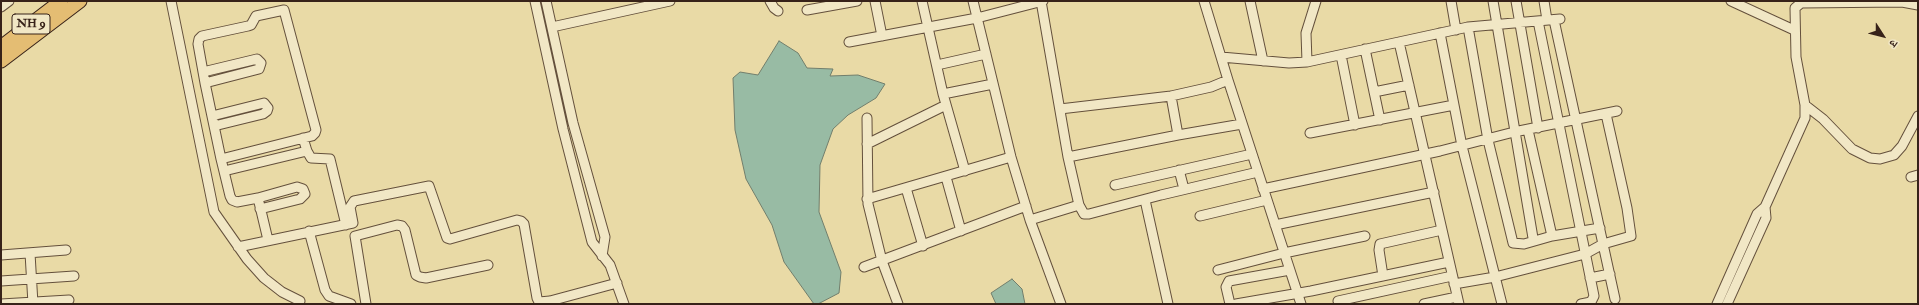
<!DOCTYPE html>
<html>
<head>
<meta charset="utf-8">
<style>
	body { margin:0 }
	#map { position:relative; width:1919px; height:305px; overflow:hidden; background:#e9daa6; font-family:"IM FELL Double Pica","Noto Serif Devanagari",serif }
	canvas { display:block }
	.frame { position:absolute; inset:0; border:2px solid #372219; pointer-events:none }
	.north { position:absolute; left:1863px; top:16px; width:40px; height:40px; -webkit-text-stroke:3px #f1e7c5; paint-order:stroke; rotate:126deg; font-size:11px; font-weight:700; line-height:16px; text-align:center; color:#372219 }
	.north::after { content:''; display:block; margin:auto; width:14px; height:18px; background:#372219; clip-path:polygon(50% 0,100% 100%,50% 72%,0 100%) }
</style>
</head>
<body>
<div id="map">
<canvas width="1919" height="305"></canvas>
<div class="frame"></div>
<div class="north">उ</div>
</div>
<script>
const ctx = document.querySelector('canvas').getContext('2d');
ctx.lineJoin = 'round';
function fillPath(path, color) { ctx.fillStyle = color; ctx.fill(path, 'evenodd'); }
const poly = rows => new Path2D(rows.map(r => 'M' + r).join(''));
function strokePath(path, color, width, dash) { ctx.strokeStyle = color; ctx.lineWidth = width; ctx.lineCap = dash ? 'butt' : 'round'; ctx.setLineDash(dash || []); ctx.stroke(path); }
function drawText(font, color, halo, rows, align = 'center') {
  ctx.font = font + ' "IM FELL Double Pica",serif'; ctx.lineWidth = 3; ctx.setLineDash([]); ctx.textBaseline = 'middle'; ctx.strokeStyle = halo; ctx.fillStyle = color; for (const [text, x, y, turn = 0] of rows) {
    ctx.save(); ctx.translate(x, y); ctx.rotate((+turn || 0) * Math.PI / 180); ctx.textAlign = isNaN(turn) ? turn : align; if (halo) ctx.strokeText(text, 0, 0); ctx.fillText(text, 0, 0); ctx.restore();
  }
}
const water = poly([
	[779,41,798,53,807,68,833,69,830,76,858,75,885,84,876,98,848,115,833,129,820,165,819,212,841,272,839,293,818,304,814,304,784,262,772,225,746,179,735,130,733,78,740,72,758,75,779,41],
	[1012,279,1022,289,1025,304,996,304,991,293,1012,279]
]);
const minor = poly([
	[171,1,214,212,247,259,264,278,282,292,300,301],
	[535,1,563,129,592,242,610,265,624,304],
	[546,1,573,123,605,237,602,256],
	[770,1,774,8,778,11],
	[875,1,882,36],
	[922,1,943,94,965,171],
	[973,1,1011,157,1030,220,1061,304],
	[1041,1,1068,157,1079,205,1084,214,1089,214,1161,195,1258,172],
	[1204,1,1228,80,1301,304],
	[1250,1,1263,61],
	[1451,1,1456,30],
	[1493,1,1533,238],
	[1516,1,1538,128],
	[1544,1,1547,20],
	[1731,1,1794,30],
	[1,7,9,1],
	[807,10,857,1],
	[1554,20,1615,299],
	[1538,21,1594,296,1591,302,1581,304],
	[552,27,670,1],
	[1468,27,1488,140,1513,243,1524,244,1552,236,1600,228],
	[1440,33,1462,146,1502,304],
	[849,42,977,18,1043,1],
	[1399,42,1459,304],
	[1365,49,1380,120],
	[1341,55,1355,125],
	[1221,57,1289,63,1307,62,1468,27,1560,19],
	[1307,62,1306,33,1316,1],
	[937,65,986,54],
	[203,72,257,59,261,63,259,69,205,83],
	[1374,92,1409,85],
	[943,94,993,84],
	[1171,96,1178,135],
	[1805,105,1823,119,1852,149,1870,158,1880,159,1894,155,1902,146,1918,116],
	[1060,109,1171,96,1211,87,1228,80],
	[212,116,264,103,268,108,267,111,263,114,214,126],
	[867,118,868,204,882,261,898,304],
	[1528,130,1552,236],
	[1310,133,1454,105],
	[867,144,946,105],
	[307,151,311,158,330,159,346,225],
	[1068,157,1178,135,1242,124],
	[221,159,312,136,315,133,316,130,284,10,256,16,251,25,248,26,202,36,199,39,198,44,205,83,221,159,230,196,232,200,237,202,258,198,268,240],
	[1179,170,1184,189],
	[224,171,307,151,303,138],
	[946,177,961,231],
	[1911,177,1918,175],
	[1115,185,1252,154],
	[906,188,923,246],
	[1263,189,1440,151,1514,132,1617,111],
	[258,198,297,187,303,189,305,194,300,199,260,209],
	[867,199,1011,157],
	[1145,200,1168,304],
	[1200,216,1267,200],
	[1030,220,1079,205],
	[1275,225,1434,192],
	[309,231,325,290,329,296,351,304],
	[238,247,353,223,350,207,354,201,429,186,447,238,450,239,517,220,521,221,524,224,537,298,539,302,550,301,617,283],
	[30,253,33,304],
	[1,255,66,250],
	[864,267,1026,206],
	[1218,270,1284,253,1365,236],
	[1383,276,1379,250,1380,244,1442,230],
	[1590,278,1610,274],
	[1,281,74,276],
	[1454,284,1495,277,1585,254,1603,244,1631,236,1627,208,1606,114],
	[1338,301,1452,276],
	[1,304,69,300],
	[366,304,355,236,397,225,402,226,405,230,416,275,420,277,426,278,488,265],
	[1230,304,1226,287,1229,281,1290,270],
	[1236,304,1311,291,1449,262],
	[1424,304,1457,297],
	[1717,304,1757,214,1765,207],
	[1727,304,1766,218,1765,207,1805,118,1805,105,1796,57,1795,8,1801,3,1902,2,1918,5]
]);
const highway = poly([
	[1,47,61,1],
	[1,61,80,1]
]);
const shields = [
	[31,24,38]
];
const shieldNames = [
	["NH 9",31,24]
];
fillPath(water, '#98bba4');
strokePath(water, '#717e6c', 1);
strokePath(minor, '#64503c', 11);
strokePath(highway, '#372219', 15);
strokePath(minor, '#f1e7c5', 9);
strokePath(highway, '#e4bd73', 13);
for (const [x, y, w] of shields) { const box = new Path2D(); box.roundRect(x - w / 2, y - 10, w, 20, 3); ctx.fillStyle = '#f1e7c5'; ctx.fill(box); strokePath(box, '#372219', 1); }
drawText('bold 12px', '#372219', null, shieldNames);
</script>
</body>
</html>
